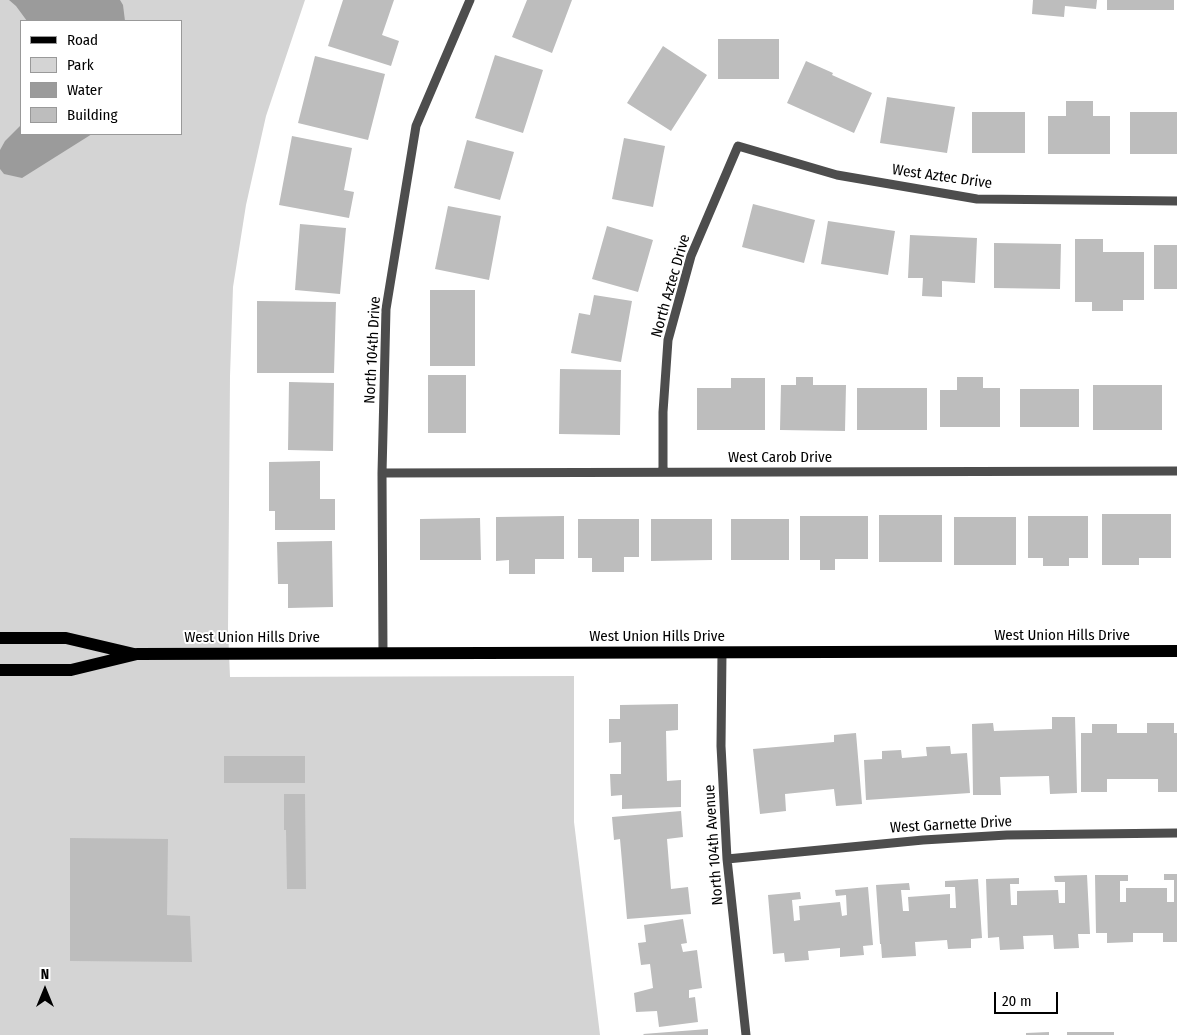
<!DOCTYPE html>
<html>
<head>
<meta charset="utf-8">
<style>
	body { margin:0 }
	#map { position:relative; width:1177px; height:1035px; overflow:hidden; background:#fff; font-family:"Fira Sans Condensed",sans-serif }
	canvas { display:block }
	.legend { position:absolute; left:20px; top:20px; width:162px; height:115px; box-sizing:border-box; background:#fff; border:1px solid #999; margin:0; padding:6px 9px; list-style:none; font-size:15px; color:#000 }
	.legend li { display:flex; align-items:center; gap:10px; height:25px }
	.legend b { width:25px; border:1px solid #999 }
	.north { position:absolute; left:20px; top:965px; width:50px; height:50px; -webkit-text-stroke:4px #fff; paint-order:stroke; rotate:0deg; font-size:14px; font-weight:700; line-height:20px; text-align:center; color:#000 }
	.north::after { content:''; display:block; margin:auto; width:18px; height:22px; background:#000; clip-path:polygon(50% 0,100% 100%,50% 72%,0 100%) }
	.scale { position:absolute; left:994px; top:992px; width:64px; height:22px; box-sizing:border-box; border:2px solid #000; border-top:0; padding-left:6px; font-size:15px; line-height:18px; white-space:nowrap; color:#000; -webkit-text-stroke:4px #fff; paint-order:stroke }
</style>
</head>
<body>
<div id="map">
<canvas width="1177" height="1035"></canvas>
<ul class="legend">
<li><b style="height:6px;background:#000"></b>Road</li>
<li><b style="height:14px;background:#d4d4d4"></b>Park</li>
<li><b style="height:14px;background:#9b9b9b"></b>Water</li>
<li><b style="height:14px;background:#bdbdbd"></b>Building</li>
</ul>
<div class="north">N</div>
<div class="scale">20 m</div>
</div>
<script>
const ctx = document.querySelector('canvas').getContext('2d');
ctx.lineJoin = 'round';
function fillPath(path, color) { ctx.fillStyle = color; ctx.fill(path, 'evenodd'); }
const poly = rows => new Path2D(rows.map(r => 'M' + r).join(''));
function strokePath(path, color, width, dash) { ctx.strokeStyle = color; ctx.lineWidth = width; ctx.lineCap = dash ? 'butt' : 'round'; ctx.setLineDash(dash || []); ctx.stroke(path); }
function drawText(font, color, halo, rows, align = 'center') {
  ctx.font = font + ' "Fira Sans Condensed",sans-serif'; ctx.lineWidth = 4; ctx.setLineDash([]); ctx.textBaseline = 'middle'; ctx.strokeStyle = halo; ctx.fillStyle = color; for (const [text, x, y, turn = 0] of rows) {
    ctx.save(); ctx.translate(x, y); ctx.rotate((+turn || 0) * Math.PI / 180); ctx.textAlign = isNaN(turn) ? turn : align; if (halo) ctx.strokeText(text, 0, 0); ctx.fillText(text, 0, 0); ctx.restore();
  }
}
const green = poly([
	[0,0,305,0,266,116,246,205,233,287,230,376,228,629,230,677,574,676,574,822,600,1035,0,1035],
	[21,21,181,21,181,134,21,134]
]);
const water = poly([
	[9,0,120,0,123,5,125,21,27,21,16,6],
	[21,125,21,134,92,134,22,178,4,174,0,169,0,150,5,141]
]);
const building = poly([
	[343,0,394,0,382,35,399,41,391,66,328,46],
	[527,0,572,0,552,53,512,37],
	[1033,0,1097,0,1096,9,1065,6,1064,17,1032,14],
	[1107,0,1174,0,1174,10,1107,10],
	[718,39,779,39,779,79,718,79],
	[663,46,707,75,671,131,627,103],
	[495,55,543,70,523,133,475,118],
	[315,56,385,74,368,140,298,123],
	[806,61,833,73,832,75,872,93,854,133,787,103],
	[887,97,955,107,947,153,880,143],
	[1066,101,1093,101,1093,116,1110,116,1110,154,1048,154,1048,116,1066,116],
	[972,112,1025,112,1025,153,972,153],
	[1130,112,1177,112,1177,154,1130,154],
	[292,136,352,148,344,190,354,192,349,218,279,205],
	[624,138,665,146,653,207,612,199],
	[467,140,514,152,500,200,454,188],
	[753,204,815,220,804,263,742,247],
	[448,206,501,216,489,280,435,269],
	[828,221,895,231,888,275,821,264],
	[300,224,346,228,340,294,295,290],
	[607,226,653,240,638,292,592,279],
	[910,235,977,238,975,283,942,281,942,297,922,296,923,278,908,278],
	[1075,239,1103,239,1103,252,1144,252,1144,300,1123,300,1123,311,1092,311,1092,302,1075,302],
	[994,243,1061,244,1060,289,994,288],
	[1154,245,1177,245,1177,289,1154,289],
	[430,290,475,290,475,366,430,366],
	[594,295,632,301,621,362,571,353,579,313,590,315],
	[257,301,336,302,334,373,257,373],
	[560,369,621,370,620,435,559,434],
	[428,375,466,375,466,433,428,433],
	[796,377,813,377,813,385,846,385,845,431,780,430,781,385,796,385],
	[957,377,983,377,983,388,1000,388,1000,427,940,427,940,390,957,390],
	[731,378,765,378,765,430,697,430,697,388,731,388],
	[289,382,334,383,333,451,288,450],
	[1093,385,1162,385,1162,430,1093,430],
	[857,388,927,388,927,430,857,430],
	[1020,389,1079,389,1079,427,1020,427],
	[320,461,320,499,335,499,335,530,275,530,275,511,269,511,269,462],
	[1102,514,1171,514,1171,558,1139,558,1139,565,1102,565],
	[879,515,942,515,942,562,879,562],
	[564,516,564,559,535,559,535,574,509,574,509,560,496,561,496,517],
	[800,516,868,516,868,559,835,559,835,570,820,570,820,560,800,560],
	[1028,516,1088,516,1088,558,1069,558,1069,566,1043,566,1043,558,1028,558],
	[954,517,1016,517,1016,565,954,565],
	[480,518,481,560,420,560,420,519],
	[578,519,639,519,639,557,624,557,624,572,592,572,592,558,578,558],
	[651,519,712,519,712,560,651,561],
	[731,519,789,519,789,560,731,560],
	[332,541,333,607,288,608,288,584,278,584,277,542],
	[678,704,678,730,666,731,667,781,681,780,681,807,622,809,622,795,611,796,610,774,621,774,621,742,609,743,609,719,620,719,620,705],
	[1052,717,1075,717,1077,793,1050,794,1049,776,1000,777,1001,795,973,795,972,724,993,723,994,731,1052,729],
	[1147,723,1174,723,1174,733,1177,733,1177,792,1158,792,1158,779,1107,779,1107,792,1081,792,1081,733,1092,733,1092,724,1117,724,1117,733,1147,733],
	[856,733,862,804,836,806,834,789,785,794,786,811,760,814,753,749,834,742,834,735],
	[950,746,951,754,967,753,970,793,866,800,864,760,882,759,882,751,901,750,902,758,927,756,926,747],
	[224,756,305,756,305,783,224,783],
	[284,794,305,794,306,889,287,889,286,830,284,830],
	[681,811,683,837,667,839,671,889,688,887,691,914,627,919,620,839,614,840,612,817],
	[70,838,168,839,167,915,190,916,192,962,70,961],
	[1164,874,1177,874,1177,942,1163,942,1163,933,1133,933,1133,942,1107,943,1107,933,1096,933,1095,875,1128,875,1128,881,1120,881,1120,902,1126,902,1126,888,1167,888,1167,902,1174,902,1174,880,1164,880],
	[1087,875,1090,934,1078,934,1079,948,1054,949,1053,935,1023,936,1024,949,1000,950,999,937,988,938,986,879,1019,878,1019,884,1010,884,1011,905,1017,905,1017,891,1058,890,1059,903,1065,903,1065,882,1055,882,1054,876],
	[978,879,982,938,971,939,971,948,948,949,947,940,915,942,916,956,882,958,881,944,880,944,876,885,909,883,910,890,901,890,903,911,909,911,908,897,950,894,950,908,956,908,955,887,945,887,945,881],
	[868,887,873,945,863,946,864,955,840,957,840,948,808,951,809,960,785,962,784,953,773,954,768,895,800,892,801,899,792,900,794,921,800,920,799,906,840,902,842,916,847,915,846,895,836,896,835,890],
	[683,919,687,943,681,944,683,952,697,950,702,988,689,990,689,998,695,997,698,1022,659,1027,657,1011,636,1012,634,993,653,988,650,964,641,965,638,943,646,942,644,925],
	[708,1029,708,1035,644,1035,643,1034],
	[1049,1032,1049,1035,1026,1035,1026,1033],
	[1067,1032,1114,1032,1114,1035,1067,1035]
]);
const minor = poly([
	[663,472,663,412,668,340,691,256,738,146,837,175,977,199,1177,201],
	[382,473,1177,471],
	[722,653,721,746,727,859,746,1035],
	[383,654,382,473,386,309,416,126,470,0],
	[727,859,923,840,1007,835,1177,833]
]);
const major = poly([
	[0,638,66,638,134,654],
	[0,670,71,670,137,654,1177,651]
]);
const streetNames = [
	["West Aztec Drive",942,177,8],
	["North Aztec Drive",671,286,-74],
	["North 104th Drive",373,350,-87],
	["West Carob Drive",780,458],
	["West Union Hills Drive",1062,636],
	["West Union Hills Drive",657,637],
	["West Union Hills Drive",252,638],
	["West Garnette Drive",951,825,-3],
	["North 104th Avenue",714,845,-94]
];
fillPath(green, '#d4d4d4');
fillPath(water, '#9b9b9b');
fillPath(building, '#bdbdbd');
strokePath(minor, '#4d4d4d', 9);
strokePath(major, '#000', 12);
drawText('15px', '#000', '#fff', streetNames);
</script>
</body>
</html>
